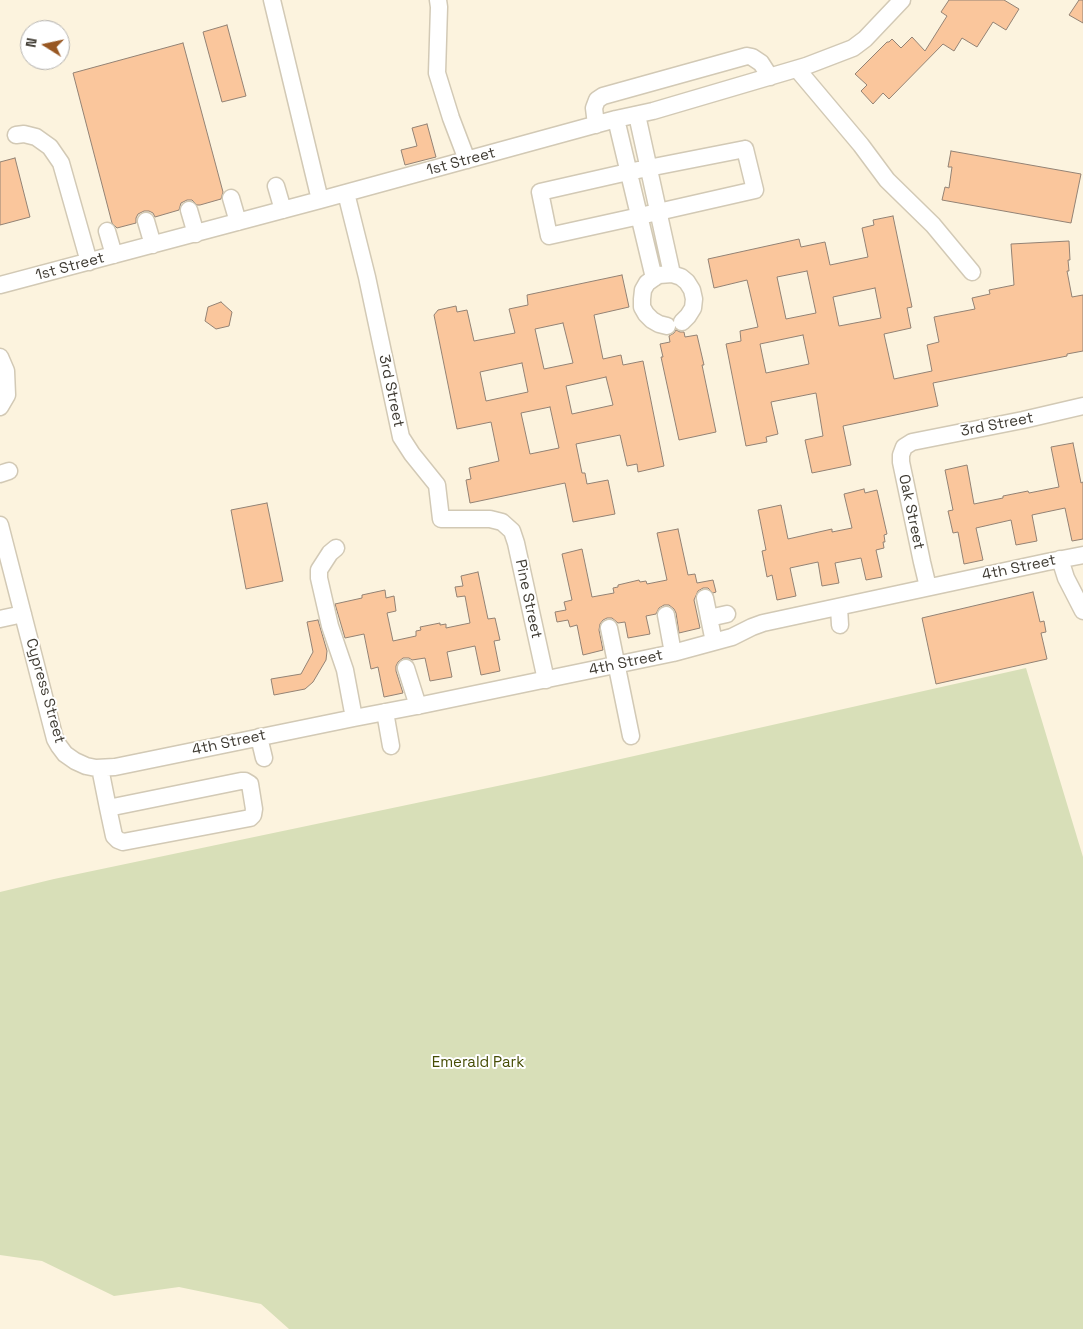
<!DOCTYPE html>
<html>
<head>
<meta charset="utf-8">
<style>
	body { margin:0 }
	#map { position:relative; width:1083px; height:1329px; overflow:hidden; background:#fcf3de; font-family:"Space Grotesk",sans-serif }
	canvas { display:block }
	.north { position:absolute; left:20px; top:20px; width:50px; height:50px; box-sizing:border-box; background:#fff; border:1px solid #b3b1ae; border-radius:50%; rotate:280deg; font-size:14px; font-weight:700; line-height:20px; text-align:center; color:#403c34 }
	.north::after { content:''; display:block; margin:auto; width:18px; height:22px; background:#985722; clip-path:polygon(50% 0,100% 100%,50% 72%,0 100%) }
</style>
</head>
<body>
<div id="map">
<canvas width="1083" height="1329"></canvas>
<div class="north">N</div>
</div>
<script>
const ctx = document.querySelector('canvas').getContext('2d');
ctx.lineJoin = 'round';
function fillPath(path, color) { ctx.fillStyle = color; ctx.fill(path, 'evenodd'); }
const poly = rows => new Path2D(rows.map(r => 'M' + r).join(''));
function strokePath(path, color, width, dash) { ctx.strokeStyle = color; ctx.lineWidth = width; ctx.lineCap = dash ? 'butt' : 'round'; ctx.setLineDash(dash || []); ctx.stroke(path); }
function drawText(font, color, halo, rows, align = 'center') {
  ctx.font = font + ' "Space Grotesk",sans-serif'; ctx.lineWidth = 4; ctx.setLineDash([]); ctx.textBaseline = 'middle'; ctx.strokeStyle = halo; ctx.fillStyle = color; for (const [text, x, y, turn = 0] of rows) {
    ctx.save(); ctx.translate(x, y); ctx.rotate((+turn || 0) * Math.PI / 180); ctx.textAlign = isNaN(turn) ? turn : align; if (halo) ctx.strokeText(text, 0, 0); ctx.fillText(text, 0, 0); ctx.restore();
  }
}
const green = poly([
	[1026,668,1083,857,1083,1329,289,1329,261,1304,179,1287,114,1296,42,1261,0,1255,0,892,54,879,545,776]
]);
const building = poly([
	[949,0,1004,0,1019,9,1006,30,993,22,977,47,962,38,954,51,943,44,889,99,883,93,873,104,861,91,867,85,855,74,887,42,889,42,892,39,901,48,912,37,925,51,947,16,941,12,949,0],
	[1079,0,1083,0,1083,23,1069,15,1079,0],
	[227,25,246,96,222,102,203,32,227,25],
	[183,43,223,192,221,199,200,205,197,205,192,200,187,200,181,203,179,210,155,217,153,213,149,211,144,211,138,214,136,218,136,223,117,228,112,223,73,73,183,43],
	[427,124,436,157,405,165,401,150,417,146,412,128,427,124],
	[951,151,1081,174,1071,223,942,200,945,187,949,188,952,167,948,167,951,151],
	[15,158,30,217,0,225,0,162,15,158],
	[893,216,912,307,907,308,911,328,884,334,894,379,932,371,927,345,939,342,934,317,975,309,972,298,990,294,989,290,1014,285,1011,244,1069,241,1070,260,1068,260,1069,271,1067,271,1072,297,1083,295,1083,351,1067,354,1067,356,933,383,938,406,843,426,851,465,812,473,805,440,823,436,816,393,771,402,778,434,766,437,767,442,746,446,726,344,741,341,740,331,758,327,747,280,714,288,708,259,799,239,801,247,825,242,830,265,868,257,862,228,874,225,873,220,893,216],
	[807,271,816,313,786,319,777,277,807,271],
	[875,288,881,318,839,326,833,297,875,288],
	[803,335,809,364,766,373,760,344,803,335],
	[622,275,629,307,594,315,603,359,621,355,623,365,643,361,664,466,638,472,637,464,627,466,620,435,576,444,582,473,585,473,587,484,608,480,615,514,573,522,565,483,470,503,466,480,471,479,469,468,499,461,491,422,457,429,434,315,438,310,456,306,457,312,467,310,474,341,515,333,509,309,528,305,527,295,622,275],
	[563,323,573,363,544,369,535,329,563,323],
	[522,363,528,392,486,401,480,372,522,363],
	[606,377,613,405,572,414,566,386,606,377],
	[550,407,559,448,530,454,521,413,550,407],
	[221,302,232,312,229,326,216,329,205,321,208,307,221,302],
	[676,330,680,332,684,332,685,337,697,335,704,365,702,365,716,432,679,440,661,357,663,357,660,344,670,342,669,336,674,333,676,330],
	[1073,443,1081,483,1083,482,1083,539,1072,541,1065,508,1032,515,1037,541,1016,545,1011,520,976,528,983,560,964,564,958,532,953,533,948,511,953,510,945,470,967,465,974,504,1003,498,1003,496,1028,491,1029,493,1059,487,1051,447,1073,443],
	[864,489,865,493,877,490,887,534,884,535,885,542,883,542,884,548,876,550,882,577,866,580,861,558,835,563,839,583,822,586,818,562,790,568,796,596,777,600,772,575,767,577,762,551,766,550,758,510,781,505,788,539,832,529,832,532,852,528,844,494,864,489],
	[267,503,283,581,246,589,231,510,267,503],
	[678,529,688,575,695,574,697,583,713,580,716,592,713,593,708,588,703,588,698,591,694,600,700,628,679,633,676,613,674,609,669,605,664,605,659,608,656,614,646,616,650,634,628,638,625,622,618,623,612,618,607,618,603,620,600,624,599,630,603,650,583,655,577,625,570,627,568,620,557,622,555,612,566,610,564,602,572,600,562,554,582,549,592,597,614,593,613,588,618,587,618,585,639,580,640,582,646,581,647,584,667,580,657,533,678,529],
	[478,572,488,619,495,618,500,640,494,641,500,671,481,675,475,646,447,652,452,677,430,681,425,658,412,660,409,658,403,658,398,662,396,666,396,671,403,693,384,697,378,667,371,669,364,634,345,638,335,604,362,598,362,595,385,590,386,598,394,596,396,611,387,613,393,641,416,636,416,631,421,630,420,627,440,623,440,625,446,624,446,628,470,623,465,596,457,597,455,587,463,586,461,576,478,572],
	[1033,592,1040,622,1044,621,1046,632,1041,633,1047,659,936,684,922,618,1033,592],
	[318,620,327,651,326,660,313,682,305,689,274,695,271,679,301,674,313,652,307,622,318,620]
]);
const minor = poly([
	[272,0,320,200],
	[438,0,439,7,437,73,451,118,467,160],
	[797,69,861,145,887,180,933,225,972,272],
	[637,115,672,274],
	[616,119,654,278],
	[596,125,594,108,597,100,603,96,747,56,752,57,761,63,770,77],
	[16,135,24,134,36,137,50,147,61,163,89,262],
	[745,149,755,190,667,210,549,236,540,192,628,172,745,149],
	[276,186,283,210],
	[346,193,367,277,401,437,412,454,437,485,441,519,490,519,502,522,512,531,516,543,546,680],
	[231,198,238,222],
	[189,210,196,234],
	[146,221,153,245],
	[107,231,114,255],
	[0,285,320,200,616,119,653,111,806,66,853,48,865,39,902,0],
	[667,326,659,324,652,320,646,314,642,307,642,299,643,290,647,283,654,278,659,275,672,274,681,277,687,282,692,290,694,299,693,308,688,316,682,322],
	[0,357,6,371,7,395,0,407],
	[0,474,9,471],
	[0,525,55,739,59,746,65,754,75,761,86,766,96,768,115,767,354,718,422,705,673,653,732,637,752,627,763,623,1047,562,1083,555],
	[336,548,330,553,319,570,319,578,330,626,345,670,354,718],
	[1060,559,1066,578,1083,611],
	[928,587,922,562,901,462,901,455,904,447,912,442,1023,420,1083,406],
	[705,598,714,642],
	[839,607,840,625],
	[666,615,673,653],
	[709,618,727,614],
	[0,619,23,614],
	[609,628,631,736],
	[406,668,418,706],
	[385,712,391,746],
	[259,737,264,758],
	[100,768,108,808,114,836,118,840,123,842,250,818,253,815,254,809,250,784,245,781,241,781,108,808]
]);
const streetNames = [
	["1st Street",461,162,-15],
	["1st Street",70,267,-15],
	["3rd Street",391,391,78],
	["3rd Street",997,425,-11],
	["Oak Street",911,512,78],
	["4th Street",1019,568,-12],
	["Pine Street",528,599,78],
	["4th Street",626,663,-12],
	["Cypress Street",45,691,74],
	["4th Street",229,743,-12]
];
const parkNames = [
	["Emerald Park",478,1063]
];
fillPath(green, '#d8dfb8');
fillPath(building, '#fac69c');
strokePath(building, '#938274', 1);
strokePath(minor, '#d2c9b5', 19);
strokePath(minor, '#fff', 16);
drawText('15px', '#403c34', '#fff', streetNames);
drawText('15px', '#464d05', '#fff', parkNames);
</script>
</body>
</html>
